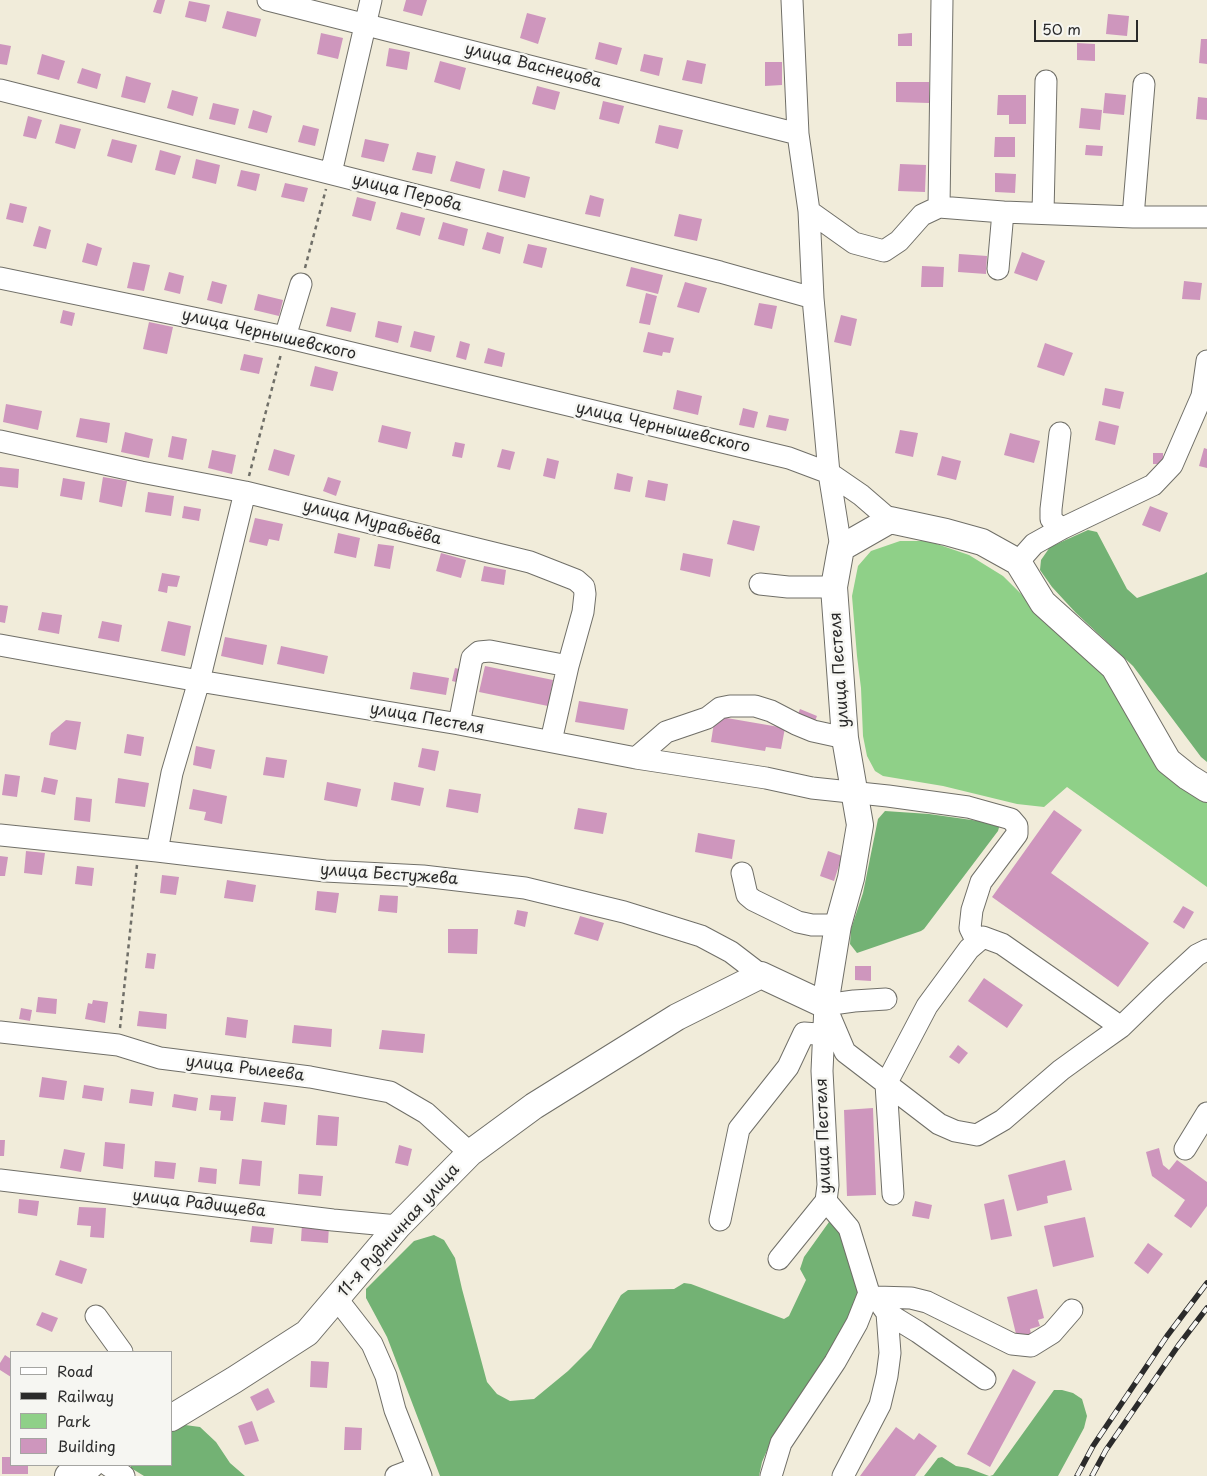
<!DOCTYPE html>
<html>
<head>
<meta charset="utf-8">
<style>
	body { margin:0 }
	#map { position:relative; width:1207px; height:1476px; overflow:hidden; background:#f1ecda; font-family:"Playpen Sans",sans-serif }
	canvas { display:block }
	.legend { position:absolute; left:10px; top:1351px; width:162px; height:115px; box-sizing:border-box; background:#f6f6f2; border:1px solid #a5a5a2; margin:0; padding:6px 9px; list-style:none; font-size:15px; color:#2b2b2b }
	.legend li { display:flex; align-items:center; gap:10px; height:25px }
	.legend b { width:25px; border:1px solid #a5a5a2 }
	.scale { position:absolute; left:1034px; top:20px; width:104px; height:22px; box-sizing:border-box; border:2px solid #2b2b2b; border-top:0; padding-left:6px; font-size:15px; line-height:18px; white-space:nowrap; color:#2b2b2b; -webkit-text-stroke:4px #f6f6f2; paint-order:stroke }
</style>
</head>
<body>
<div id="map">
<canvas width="1207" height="1476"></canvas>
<ul class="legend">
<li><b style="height:6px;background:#fff"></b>Road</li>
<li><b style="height:6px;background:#2b2b2b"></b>Railway</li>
<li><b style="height:14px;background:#8fd088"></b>Park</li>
<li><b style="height:14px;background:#ce96bd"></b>Building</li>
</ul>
<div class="scale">50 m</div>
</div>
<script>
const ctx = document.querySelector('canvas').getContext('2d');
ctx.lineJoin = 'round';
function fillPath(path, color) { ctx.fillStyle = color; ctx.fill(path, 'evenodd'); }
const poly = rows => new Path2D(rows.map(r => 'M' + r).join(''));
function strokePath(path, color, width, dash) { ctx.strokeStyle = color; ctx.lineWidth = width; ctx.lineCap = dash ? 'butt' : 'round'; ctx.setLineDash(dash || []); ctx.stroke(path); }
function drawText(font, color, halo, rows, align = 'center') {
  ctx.font = font + ' "Playpen Sans",sans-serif'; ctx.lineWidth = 5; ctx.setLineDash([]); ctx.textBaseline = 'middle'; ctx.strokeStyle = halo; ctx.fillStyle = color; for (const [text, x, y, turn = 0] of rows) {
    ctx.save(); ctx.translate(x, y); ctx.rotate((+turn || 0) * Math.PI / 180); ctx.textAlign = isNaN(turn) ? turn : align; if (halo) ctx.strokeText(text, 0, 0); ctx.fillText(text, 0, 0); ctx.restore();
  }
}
const green = poly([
	[900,541,928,541,969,555,1003,576,1107,679,1207,800,1207,887,1067,787,1044,807,1017,804,943,786,883,776,875,771,867,756,863,736,861,688,857,656,852,596,858,566,871,551]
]);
const forest = poly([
	[1088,530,1097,532,1127,589,1137,598,1204,574,1207,572,1207,762,1201,757,1133,666,1076,613,1052,587,1040,570,1041,560,1050,547],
	[885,811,929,814,1000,824,998,831,924,929,921,931,857,953,850,944,851,929,863,893,878,819],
	[839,1219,863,1287,835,1346,772,1439,762,1462,759,1476,440,1476,387,1337,366,1298,366,1289,414,1241,434,1235,444,1240,455,1258,462,1289,487,1382,497,1394,510,1401,534,1399,568,1371,591,1348,621,1295,628,1290,674,1289,684,1283,691,1284,784,1319,789,1316,806,1280,800,1269,804,1257,829,1222],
	[1054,1390,1062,1390,1073,1393,1082,1399,1087,1416,1084,1428,1058,1476,990,1476,993,1475],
	[185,1425,200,1427,216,1442,230,1463,245,1476,144,1476,131,1468,131,1465,171,1465,171,1431],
	[942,1457,956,1466,968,1468,989,1476,924,1476,938,1458]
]);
const building = poly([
	[157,0,165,0,161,14,153,12],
	[406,0,427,0,422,16,403,11],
	[189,1,210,5,206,22,185,17],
	[227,11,261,19,256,37,222,28],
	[527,13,546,18,538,44,520,38],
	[1108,14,1129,16,1127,36,1106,34],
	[321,33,343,38,338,59,317,54],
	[912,33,912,46,898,46,898,34],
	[1201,39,1207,39,1207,64,1199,63],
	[599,42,622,48,617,65,595,59],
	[1077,43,1095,44,1095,61,1077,60],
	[0,44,11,46,7,65,0,64],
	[389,48,410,52,407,70,386,66],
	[42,54,65,61,59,80,37,74],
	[644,54,663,58,659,76,640,71],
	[687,60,706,64,702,84,682,80],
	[440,61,466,68,460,90,434,82],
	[765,62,782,62,782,85,765,86],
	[82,68,101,74,97,89,77,83],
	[126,76,151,83,145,103,121,97],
	[896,82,929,82,929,103,896,102],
	[537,86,560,92,555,110,532,104],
	[172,90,198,97,193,116,167,108],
	[1105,93,1126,95,1124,115,1103,113],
	[998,95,1026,95,1026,124,1009,124,1009,115,997,115],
	[1198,97,1207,98,1207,120,1196,119],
	[603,101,624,106,619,124,599,119],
	[213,103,239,109,235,125,209,119],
	[1081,108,1102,110,1100,130,1079,128],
	[253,110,272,116,267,133,248,128],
	[28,116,42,120,36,139,23,136],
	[60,124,81,129,75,149,55,143],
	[303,125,319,129,315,146,298,142],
	[659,125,683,130,678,149,655,143],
	[995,137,1015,137,1015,157,994,157],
	[112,139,137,145,132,163,107,156],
	[365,139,389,144,384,162,361,157],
	[1086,145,1103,146,1102,156,1085,155],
	[160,150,181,156,175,175,155,170],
	[417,152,436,156,432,174,412,170],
	[196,159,220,165,216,184,192,178],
	[456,161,485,169,480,189,450,181],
	[900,164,926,165,925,192,898,191],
	[241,170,260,174,256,191,237,186],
	[503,170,530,177,525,198,498,191],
	[995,173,1016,174,1015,193,995,192],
	[285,183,308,188,304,202,281,197],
	[590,195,604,199,600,217,585,214],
	[357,197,376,202,371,221,352,216],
	[10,203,27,207,23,223,6,219],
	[401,212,425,218,420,236,396,229],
	[679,214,702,219,697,241,674,236],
	[443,222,468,229,464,246,438,239],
	[39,226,51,230,46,249,33,246],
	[487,232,504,237,500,254,482,249],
	[87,243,102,248,97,266,82,262],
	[528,244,547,248,542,268,523,263],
	[1022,252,1045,261,1037,281,1014,273],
	[959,254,987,256,986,274,958,272],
	[133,262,150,265,144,291,127,288],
	[922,266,944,267,943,287,921,287],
	[631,267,663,275,658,294,626,286],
	[169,272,184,276,180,294,164,290],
	[212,281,227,285,222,304,207,300],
	[1184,281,1202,283,1200,300,1182,299],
	[685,282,707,288,699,313,677,307],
	[646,293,657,296,650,325,639,323],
	[258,294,283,300,279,316,254,310],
	[759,303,777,306,772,329,754,325],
	[331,307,356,313,351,332,326,326],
	[63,310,75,313,72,326,60,323],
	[841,315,857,319,851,346,834,342],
	[378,321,402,326,398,343,375,337],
	[149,322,173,327,167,354,143,349],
	[414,331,435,336,431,352,410,347],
	[648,332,674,338,670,353,663,352,662,356,643,352],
	[460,341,470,344,466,360,456,357],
	[1045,343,1073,353,1064,376,1037,367],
	[488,348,505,353,502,367,484,363],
	[244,354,263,358,259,374,240,370],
	[315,366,338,372,333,391,310,386],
	[1105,388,1124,392,1120,409,1102,405],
	[677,390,702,396,698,415,673,409],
	[6,404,42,411,38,430,3,422],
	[743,408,758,412,754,428,739,425],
	[769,415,789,419,786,431,766,427],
	[80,418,110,423,107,443,76,437],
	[1099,421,1119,426,1115,445,1095,440],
	[382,425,411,432,407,449,378,442],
	[900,430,918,433,913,457,895,453],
	[125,432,153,439,149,458,121,452],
	[1010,433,1040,441,1034,463,1004,455],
	[172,436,187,439,183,460,168,457],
	[455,442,465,444,462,458,452,456],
	[1204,448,1207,449,1207,468,1199,466],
	[274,449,295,455,289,476,268,470],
	[502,449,515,452,510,470,497,467],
	[212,450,236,455,232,474,208,468],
	[1153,453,1163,453,1163,464,1153,464],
	[942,456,961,461,956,480,937,475],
	[547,458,559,461,555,479,543,476],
	[0,467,19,469,18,488,0,486],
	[617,473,633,477,630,492,614,489],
	[103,477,127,481,122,507,99,502],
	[328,477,341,481,336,496,323,491],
	[63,478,85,482,82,500,60,496],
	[648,480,668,484,665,501,645,497],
	[148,492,174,496,171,516,145,512],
	[184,506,201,509,199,521,182,518],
	[1150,506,1168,513,1160,532,1142,525],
	[255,518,283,524,279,541,269,539,267,546,249,542],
	[733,520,760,526,754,551,727,544],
	[338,533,360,538,356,558,334,553],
	[378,544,394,546,390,569,374,566],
	[441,553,466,560,461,578,436,571],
	[683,553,713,559,710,577,680,570],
	[484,566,506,570,504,585,481,581],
	[162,573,180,576,177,587,168,586,167,593,158,591],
	[0,605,8,606,5,623,0,622],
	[42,612,62,615,59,634,38,630],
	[102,621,122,625,119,642,98,638],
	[168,621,191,626,185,656,161,651],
	[225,637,267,645,263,665,221,656],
	[281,646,328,656,324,674,277,664],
	[485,666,553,680,548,706,479,692],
	[455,668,463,670,460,683,452,681],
	[413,672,449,678,446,695,410,689],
	[579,701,628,709,624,730,575,722],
	[800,709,817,716,813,726,796,719],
	[715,716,785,728,781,749,766,747,765,751,711,742],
	[66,720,81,722,76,750,49,745,51,733],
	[127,734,144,737,141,756,124,753],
	[196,746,215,750,211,769,193,765],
	[422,748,439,751,435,771,418,767],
	[266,757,287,760,284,778,263,775],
	[5,774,20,776,17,797,2,795],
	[44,777,58,780,55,795,41,792],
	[118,778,149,783,145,807,115,803],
	[327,782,361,789,357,807,324,800],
	[394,782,424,788,420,806,391,800],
	[193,789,227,796,222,824,204,820,206,812,189,809],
	[449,789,481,794,478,813,446,807],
	[76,797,92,799,90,822,74,820],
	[578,808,607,813,603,834,574,829],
	[1054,810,1082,830,1051,873,1149,943,1118,987,992,897],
	[698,833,735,840,732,859,695,852],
	[26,851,45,853,42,875,24,873],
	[828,851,842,856,834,881,820,876],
	[0,856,8,857,5,876,0,876],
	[77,866,94,868,92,886,75,884],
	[162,875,179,877,176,895,160,893],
	[227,880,256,885,253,902,224,898],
	[317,891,339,893,336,913,315,910],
	[380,895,398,896,397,913,378,911],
	[1183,906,1194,912,1184,929,1173,922],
	[517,910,528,912,525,927,514,924],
	[580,916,604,923,598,941,574,934],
	[448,929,478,929,477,954,448,953],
	[147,953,156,954,154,969,145,968],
	[855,966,871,966,871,981,855,980],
	[984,978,1023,1005,1007,1028,968,1001],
	[38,997,57,999,56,1014,36,1012],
	[93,1000,108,1002,105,1023,85,1019,88,1003,92,1004],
	[21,1008,32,1010,30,1021,19,1019],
	[139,1011,167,1014,166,1029,137,1026],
	[227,1017,248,1020,246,1038,225,1035],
	[294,1025,332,1029,331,1047,292,1043],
	[382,1030,425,1034,423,1053,379,1049],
	[958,1045,968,1053,959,1064,949,1057],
	[42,1077,67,1081,64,1100,39,1097],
	[84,1085,104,1088,102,1101,82,1098],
	[131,1089,154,1092,152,1106,129,1103],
	[174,1094,198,1098,196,1111,172,1107],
	[211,1095,236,1097,233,1121,220,1120,221,1111,209,1110],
	[264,1102,287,1105,285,1125,261,1122],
	[873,1108,876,1195,847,1196,844,1110],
	[318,1115,339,1117,337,1146,316,1145],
	[0,1140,5,1140,4,1156,0,1156],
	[105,1142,125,1144,123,1169,103,1166],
	[399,1145,412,1149,408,1166,395,1163],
	[1159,1148,1163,1165,1169,1170,1177,1160,1207,1182,1207,1206,1191,1228,1174,1216,1185,1200,1152,1176,1146,1152],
	[64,1149,85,1153,81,1172,60,1168],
	[242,1159,262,1161,260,1186,239,1184],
	[1065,1160,1072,1190,1047,1196,1048,1203,1017,1211,1008,1175],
	[155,1161,176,1163,174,1179,154,1177],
	[200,1167,217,1169,216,1184,198,1182],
	[299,1174,323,1176,321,1196,298,1194],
	[19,1199,39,1201,37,1216,18,1213],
	[1004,1199,1012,1236,991,1240,984,1204],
	[915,1201,932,1205,929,1219,912,1216],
	[79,1207,106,1208,104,1238,90,1237,91,1226,77,1225],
	[1085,1217,1094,1257,1053,1267,1044,1226],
	[302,1224,329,1226,328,1243,301,1241],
	[252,1226,274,1228,272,1244,250,1242],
	[1148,1243,1163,1254,1148,1274,1134,1263],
	[60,1260,87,1269,82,1284,55,1275],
	[1037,1289,1044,1318,1038,1320,1040,1326,1030,1329,1031,1334,1017,1338,1007,1297],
	[42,1312,58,1318,52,1332,36,1325],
	[5,1355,11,1359,11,1377,0,1370,0,1363],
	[311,1361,329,1362,327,1388,310,1387],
	[1013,1369,1036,1382,990,1467,967,1454],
	[268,1388,275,1402,257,1411,250,1397],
	[252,1421,259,1441,245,1445,238,1426],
	[345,1427,362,1428,361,1450,344,1450],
	[896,1427,914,1440,919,1433,937,1446,915,1476,860,1476],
	[2,1457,11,1457,11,1465,28,1465,28,1474,2,1474]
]);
const path = poly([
	[305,268,326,189],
	[249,476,281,354],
	[120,1028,137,865]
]);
const minor = poly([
	[268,0,798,134],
	[792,0,798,134,809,211,813,298,829,473,841,548],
	[0,90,720,272,813,298],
	[331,173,371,0],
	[939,207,1003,212,1133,217,1207,217],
	[809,211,854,243,884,251,899,241,922,215,939,207,942,0],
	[1043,213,1046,81],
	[1133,217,1144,84],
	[998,269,1003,212],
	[0,278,285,337,789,458,829,473,861,495,890,520],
	[285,337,301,284],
	[1060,433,1051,509,1051,519,1061,529],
	[0,441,141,472,245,492,530,562,576,580,584,587,585,594,583,612,568,666,551,741],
	[1018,562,1034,544,1061,529,1153,485,1172,465,1202,396,1207,361],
	[760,584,788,587,834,587],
	[0,645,199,681,459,724,636,758,766,778,812,788,888,796,968,807,1011,819,1017,826,1017,834,981,882,972,910,970,928,977,942],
	[459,724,472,658,479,652,490,651,568,666],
	[636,758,666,732,707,718,720,708,730,706,755,706,771,711,796,724,813,731,845,738],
	[0,835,157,851,325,871,423,876,525,888,624,912,701,936,731,952,761,975],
	[157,851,172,773,199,681,245,492],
	[742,873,747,895,753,900,798,922,812,925,838,925],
	[825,1005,854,1001,886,999],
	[828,1012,845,1052,939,1124,955,1131,977,1135,1003,1120,1061,1070,1090,1049,1121,1027,1159,990,1197,955,1207,950],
	[0,1032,118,1045,160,1058,310,1077,390,1092,426,1113,470,1153],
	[1185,1149,1207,1113],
	[0,1180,333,1220,398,1226],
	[893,1194,886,1084,927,1006,969,949,983,937,1002,944,1121,1027],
	[720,1220,739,1129,788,1067,804,1033,818,1034,824,1032],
	[779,1259,826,1201],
	[876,1297,911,1298,927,1302,1012,1344,1031,1346,1052,1333,1072,1310],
	[337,1299,372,1344,386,1376,395,1410,421,1476],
	[882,1306,887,1313,918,1332,985,1379],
	[96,1316,122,1352],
	[108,1465,124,1476],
	[396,1476,417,1468],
	[771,1476,781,1443,835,1362,857,1323,869,1293,849,1228,826,1201,828,1185,822,1071,825,1005],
	[843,1476,880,1405,887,1376,890,1353,887,1313]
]);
const major = poly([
	[171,1418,234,1380,307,1333,398,1226,470,1153,534,1106,677,1017,761,975,825,1005,838,925,851,878,860,825,845,738,834,587,841,548,890,520,946,532,982,542,1018,562,1043,603,1114,667,1168,761,1188,777,1207,789],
	[68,1476,91,1465]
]);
const rail = poly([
	[1077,1476,1093,1446,1167,1336,1207,1283],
	[1092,1476,1106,1450,1178,1346,1207,1308]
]);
const streetNames = [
	["улица Васнецова",533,66,14],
	["улица Перова",407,193,14],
	["улица Чернышевского",269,335,13],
	["улица Чернышевского",663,428,13],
	["улица Муравьёва",372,523,14],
	["улица Пестеля",840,670,-94],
	["улица Пестеля",427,719,10],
	["улица Бестужева",389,875,4],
	["улица Рылеева",245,1069,7],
	["улица Пестеля",824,1136,-92],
	["улица Радищева",199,1204,7],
	["11-я Рудничная улица",399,1231,-48]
];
fillPath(green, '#8fd088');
fillPath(forest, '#73b274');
fillPath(building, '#ce96bd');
strokePath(minor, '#706f68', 23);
strokePath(major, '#706f68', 28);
strokePath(path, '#706f68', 2.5, [4, 4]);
strokePath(minor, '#fff', 21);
strokePath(major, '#fff', 26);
strokePath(rail, '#2b2b2b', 5.5);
strokePath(rail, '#f6f6f2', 4, [11]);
drawText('16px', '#2b2b2b', '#f6f6f2', streetNames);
</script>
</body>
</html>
